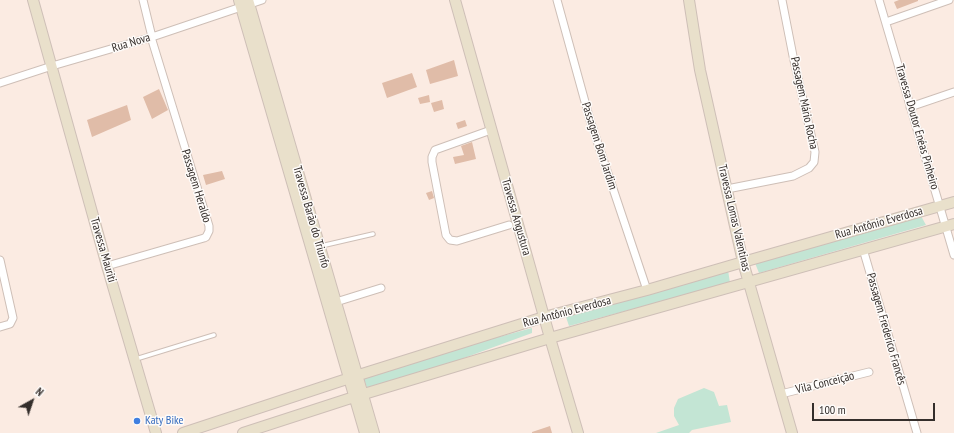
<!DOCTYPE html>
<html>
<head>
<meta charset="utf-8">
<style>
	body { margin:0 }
	#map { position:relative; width:954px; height:433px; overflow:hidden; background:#fbebe2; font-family:"PT Sans Narrow",sans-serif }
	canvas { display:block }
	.north { position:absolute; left:12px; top:381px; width:40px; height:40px; -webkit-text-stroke:3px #fefbf9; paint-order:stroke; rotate:40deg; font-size:11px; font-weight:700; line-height:16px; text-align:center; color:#342e2b }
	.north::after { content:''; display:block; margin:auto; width:14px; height:18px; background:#342e2b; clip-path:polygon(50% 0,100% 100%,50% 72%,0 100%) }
	.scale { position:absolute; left:812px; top:403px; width:123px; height:18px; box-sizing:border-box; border:2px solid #342e2b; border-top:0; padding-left:5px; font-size:12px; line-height:14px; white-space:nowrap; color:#342e2b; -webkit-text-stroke:3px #fefbf9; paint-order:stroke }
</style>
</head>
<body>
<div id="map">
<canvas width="954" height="433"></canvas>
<div class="north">N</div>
<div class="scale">100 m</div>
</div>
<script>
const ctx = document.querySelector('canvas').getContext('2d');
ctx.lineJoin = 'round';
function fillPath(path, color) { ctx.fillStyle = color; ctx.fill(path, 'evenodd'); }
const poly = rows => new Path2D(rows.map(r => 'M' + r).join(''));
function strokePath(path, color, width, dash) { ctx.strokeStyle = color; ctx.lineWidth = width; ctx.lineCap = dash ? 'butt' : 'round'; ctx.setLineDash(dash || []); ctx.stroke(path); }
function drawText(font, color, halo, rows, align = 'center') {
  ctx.font = font + ' "PT Sans Narrow",sans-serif'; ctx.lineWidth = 3; ctx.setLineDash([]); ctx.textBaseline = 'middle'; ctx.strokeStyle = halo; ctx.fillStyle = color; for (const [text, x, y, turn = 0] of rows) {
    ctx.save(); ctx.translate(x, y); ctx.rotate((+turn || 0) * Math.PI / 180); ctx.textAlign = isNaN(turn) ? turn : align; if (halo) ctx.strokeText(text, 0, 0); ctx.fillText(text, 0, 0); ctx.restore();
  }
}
const green = poly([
	[921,216,926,225,759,273,755,263],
	[728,270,730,283,569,326,566,317],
	[532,328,532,333,369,393,362,374],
	[704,388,714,392,719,406,727,405,731,422,692,430,689,433,656,433,679,425,674,416,674,408,678,399]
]);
const building = poly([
	[899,0,918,0,918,1,897,9,894,2],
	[454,60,458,76,430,84,426,70],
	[412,73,417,87,387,98,382,83],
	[159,89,168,110,152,119,143,97],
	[429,95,430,102,420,104,418,98],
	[442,100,444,109,434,112,431,103],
	[127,105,131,120,92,137,87,120],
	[465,120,467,126,458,129,456,123],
	[472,142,476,159,455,164,453,157,464,155,461,146],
	[222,171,225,179,206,185,203,175],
	[432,191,434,198,429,200,426,193],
	[550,426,552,433,532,433,532,432]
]);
const lane = poly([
	[321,246,373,234],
	[136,359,214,335]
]);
const street = poly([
	[143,0,152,37],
	[557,0,590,120,647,290],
	[879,0,954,255],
	[886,22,949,0],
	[0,83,52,66,152,37,262,0],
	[910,107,954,92],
	[491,130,435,150,432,157,432,162,446,235,450,240,457,241,509,225],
	[727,189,793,176,809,168,814,162,815,152,793,56,782,0],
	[863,249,917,433],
	[0,260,13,318,10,324,0,327],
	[107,266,204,238,206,237,209,231,209,226,151,37],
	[336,302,381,288],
	[781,394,869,372]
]);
const secondary = poly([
	[33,0,107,266,156,433],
	[239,0,365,433],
	[248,0,374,433],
	[455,0,550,338,578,433],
	[689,0,700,70,743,262,792,433],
	[183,433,362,374,544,317,647,290,743,262,954,202],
	[243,433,354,397,550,338,954,224]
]);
const markers = [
	[137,421,4,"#3f7fe0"]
];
const streetNames = [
	["Rua Nova",131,43,-17],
	["Passagem Mário Rocha",804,103,78],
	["Travessa Doutor Enéas Pinheiro",917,127,74],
	["Passagem Bom Jardim",599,146,72],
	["Passagem Heraldo",196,186,73],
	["Travessa Barão do Triunfo",311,217,74],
	["Travessa Angustura",516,217,74],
	["Travessa Lomas Valentinas",734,218,77],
	["Rua Antônio Everdosa",879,223,-16],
	["Travessa Mauriti",103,250,74],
	["Rua Antônio Everdosa",567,312,-15],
	["Passagem Frederico Francês",886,329,74],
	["Vila Conceição",825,383,-14]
];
const shopNames = [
	["Katy Bike",145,421]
];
fillPath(green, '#c3e5d4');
fillPath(building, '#e0bca8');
strokePath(lane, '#cebfb7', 5.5);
strokePath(street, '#cebfb7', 9);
strokePath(secondary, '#cebfb7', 12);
strokePath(lane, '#fff', 3.5);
strokePath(street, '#fff', 7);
strokePath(secondary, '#e9e0cb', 10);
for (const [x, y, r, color] of markers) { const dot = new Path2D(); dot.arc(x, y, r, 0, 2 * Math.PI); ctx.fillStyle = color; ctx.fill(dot); strokePath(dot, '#fefbf9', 1.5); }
drawText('12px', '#342e2b', '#fefbf9', streetNames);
drawText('12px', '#366cbe', '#fefbf9', shopNames, 'left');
</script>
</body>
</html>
